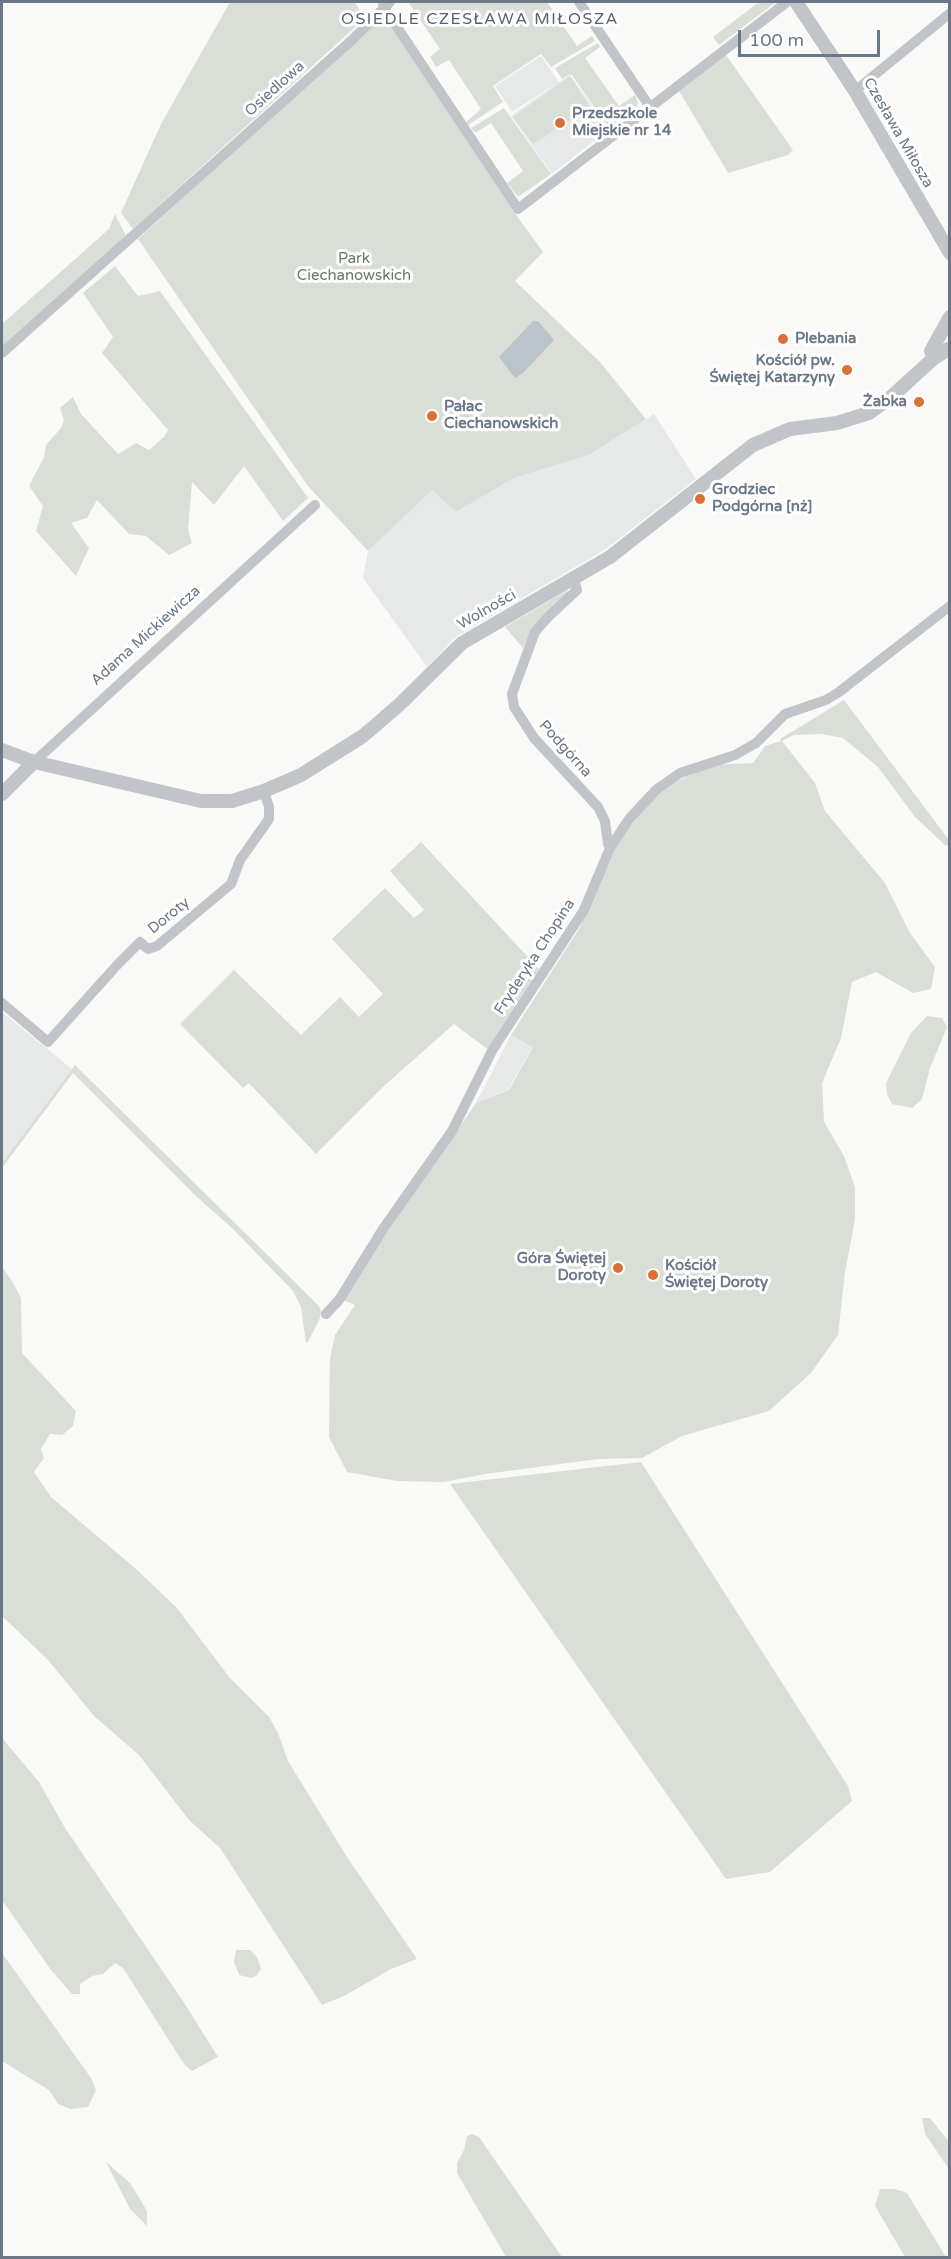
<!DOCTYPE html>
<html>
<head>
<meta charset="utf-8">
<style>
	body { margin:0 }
	#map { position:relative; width:951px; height:2259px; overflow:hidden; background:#f9faf8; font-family:"Varela Round",sans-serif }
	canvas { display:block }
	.frame { position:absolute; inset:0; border:3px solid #6a7787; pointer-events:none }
	.scale { position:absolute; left:738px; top:30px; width:142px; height:27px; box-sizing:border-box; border:3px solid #6a7787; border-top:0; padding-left:8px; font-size:18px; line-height:21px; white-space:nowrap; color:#6a7787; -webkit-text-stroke:4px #fff; paint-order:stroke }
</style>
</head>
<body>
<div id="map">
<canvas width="951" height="2259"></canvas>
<div class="frame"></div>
<div class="scale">100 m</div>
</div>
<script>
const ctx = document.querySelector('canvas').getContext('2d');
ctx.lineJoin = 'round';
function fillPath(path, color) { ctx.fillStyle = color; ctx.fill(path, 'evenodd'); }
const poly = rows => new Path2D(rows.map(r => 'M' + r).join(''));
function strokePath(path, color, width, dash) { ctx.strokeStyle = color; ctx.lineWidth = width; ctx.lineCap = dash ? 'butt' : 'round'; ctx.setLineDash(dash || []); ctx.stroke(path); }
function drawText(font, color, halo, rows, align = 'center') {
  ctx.font = font + ' "Varela Round",sans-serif'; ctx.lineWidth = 6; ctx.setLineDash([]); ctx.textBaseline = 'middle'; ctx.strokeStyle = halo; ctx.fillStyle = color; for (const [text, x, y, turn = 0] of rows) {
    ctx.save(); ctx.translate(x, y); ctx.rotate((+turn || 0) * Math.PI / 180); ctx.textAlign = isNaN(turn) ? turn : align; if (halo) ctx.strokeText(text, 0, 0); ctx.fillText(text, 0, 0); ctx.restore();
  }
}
const built = poly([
	[541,56,559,82,570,75,609,129,552,174,511,116,557,83,512,112,495,86],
	[654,414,696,479,606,549,454,638,427,667,363,578,368,551,432,489,456,512,514,478,589,455],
	[2,1012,72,1069,2,1163],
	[511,1035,533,1046,508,1090,476,1103]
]);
const green = poly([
	[230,2,355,2,360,11,362,21,133,229,121,213,129,195,161,124],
	[408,2,547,2,577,46,592,36,595,41,551,67,541,54,493,86,503,102,468,125,466,122,481,109,449,60,436,67,430,57,440,49],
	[759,2,776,2,719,45,713,37],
	[380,18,387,20,514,212,543,252,515,281,600,362,646,419,589,455,514,478,456,512,432,490,368,551,308,486,138,239],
	[598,43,600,47,585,58,619,106,635,95,638,103,636,109,609,128,571,74,562,79,555,68],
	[726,55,793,150,788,155,728,173,679,91],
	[570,76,590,107,533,144,513,117],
	[504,108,551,174,518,197,507,183,523,171,491,123,475,133,471,128],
	[115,214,127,238,2,348,2,324,109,229],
	[115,266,138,296,160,291,308,498,283,521,244,466,214,505,192,482,188,530,192,543,169,555,146,536,129,534,97,500,87,518,71,523,89,548,76,576,36,531,43,506,29,486,44,457,46,445,61,428,64,420,60,408,73,397,81,414,118,454,136,443,149,450,164,437,168,430,102,353,113,337,83,293],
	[568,590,568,592,533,627,523,648,505,627],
	[844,700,949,840,950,846,945,845,915,817,878,767,843,738,822,734,794,735,782,741,815,783,825,811,885,883,910,933,935,967,931,989,913,993,876,972,852,982,841,1038,822,1083,824,1122,844,1156,855,1187,855,1220,845,1272,838,1335,811,1373,769,1411,682,1436,642,1458,598,1459,485,1474,444,1482,397,1481,347,1472,329,1437,330,1358,335,1335,355,1305,341,1299,476,1103,509,1090,533,1047,511,1035,580,927,621,836,664,787,711,765,753,763,765,746,781,741,780,739],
	[421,842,539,969,487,1049,454,1024,385,1085,316,1154,249,1083,243,1088,180,1024,234,970,301,1035,340,997,359,1017,383,994,332,939,385,888,414,918,424,910,390,871],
	[927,1016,942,1018,947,1027,930,1068,922,1099,912,1108,892,1104,887,1094,886,1083,911,1033],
	[75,1065,319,1306,321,1311,320,1318,308,1342,306,1343,301,1307,293,1291,232,1228,198,1198,73,1073,2,1168,2,1163],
	[2,1267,12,1281,21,1298,22,1353,76,1411,73,1426,62,1435,50,1434,41,1449,44,1458,34,1472,51,1497,136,1569,176,1607,230,1678,269,1717,278,1733,288,1761,347,1857,417,1959,391,1969,344,1996,322,2005,220,1848,189,1820,139,1755,94,1716,48,1660,2,1616],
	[641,1462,848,1786,852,1801,770,1872,726,1879,450,1484],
	[2,1738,39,1782,65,1828,183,2001,218,2057,192,2071,184,2064,123,1968,115,1963,103,1974,92,1976,80,1984,80,1994,72,1994,51,1970,2,1900],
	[236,1950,250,1950,257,1957,261,1969,256,1976,251,1978,239,1975,234,1962],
	[2,1953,91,2078,96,2090,88,2107,71,2109,58,2104,49,2090,2,2061],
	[922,2118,930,2118,949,2142,949,2169,925,2134],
	[472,2134,479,2137,562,2257,506,2257,457,2173,457,2163,464,2150,467,2136],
	[106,2162,130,2183,137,2194,147,2211,147,2226,130,2209],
	[880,2189,895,2189,907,2193,946,2257,905,2257,875,2206]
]);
const water = poly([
	[533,321,538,321,554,340,524,372,515,378,499,357]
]);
const minor = poly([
	[579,2,650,107],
	[383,6,518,209,787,2],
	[855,91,950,13],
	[2,353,353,39,390,2],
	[574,579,577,590,548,617,535,632,512,694,514,707,534,738,598,807,605,821,608,844,610,848],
	[34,762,315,505],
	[2,1003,48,1042,118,964,140,942,148,949,157,946,231,884,240,860,269,819,269,807,264,791],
	[326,1314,339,1300,383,1229,452,1131,493,1049,584,910,610,848,629,819,657,789,680,773,735,755,756,743,785,714,826,700,839,692,950,606]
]);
const tertiary = poly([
	[796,2,855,91,950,253],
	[934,358,931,351,950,317],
	[2,750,34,762,201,801,232,801,264,791,301,775,363,736,399,705,462,643,610,557,753,445,790,429,837,423,869,413,890,398,934,358,950,348],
	[2,794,34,762]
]);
const markers = [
	[560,123,6,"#da6f37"],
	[783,339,6,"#da6f37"],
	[847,370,6,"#da6f37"],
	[919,402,6,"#da6f37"],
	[432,416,6,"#da6f37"],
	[700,499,6,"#da6f37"],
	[618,1268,6,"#da6f37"],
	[653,1275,6,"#da6f37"]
];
const streetNames = [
	["Osiedlowa",275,89,-42],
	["Czesława Miłosza",898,133,60],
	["Wolności",487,610,-30],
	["Adama Mickiewicza",146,636,-42],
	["Podgórna",565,749,48],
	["Doroty",169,916,-39],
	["Fryderyka Chopina",535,957,-57]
];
const poiNames = [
	["Przedszkole",572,114],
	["Miejskie nr 14",572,131],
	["Plebania",795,339],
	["Kościół pw.",835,361,"right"],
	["Świętej Katarzyny",835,378,"right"],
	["Żabka",907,402,"right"],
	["Pałac",444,407],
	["Ciechanowskich",444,424],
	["Grodziec",712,490],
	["Podgórna [nż]",712,507],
	["Góra Świętej",606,1259,"right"],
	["Doroty",606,1276,"right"],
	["Kościół",665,1266],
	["Świętej Doroty",665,1283]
];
const parkNames = [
	["Park",354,259],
	["Ciechanowskich",354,276]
];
const neighbourhoodNames = [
	["OSIEDLE CZESŁAWA MIŁOSZA",480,20]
];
fillPath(built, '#e7e9e9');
fillPath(green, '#d9ded7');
fillPath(water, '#bbc4ca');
strokePath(minor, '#c1c5c9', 10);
strokePath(tertiary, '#c1c5c9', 14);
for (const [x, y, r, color] of markers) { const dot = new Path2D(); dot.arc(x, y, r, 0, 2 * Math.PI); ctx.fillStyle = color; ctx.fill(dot); strokePath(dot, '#fff', 2); }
drawText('15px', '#6a7787', '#fff', streetNames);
drawText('bold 15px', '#6a7787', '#fff', poiNames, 'left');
drawText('15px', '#667965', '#fff', parkNames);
ctx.letterSpacing = '1.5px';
drawText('16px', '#58616c', '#fff', neighbourhoodNames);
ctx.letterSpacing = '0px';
</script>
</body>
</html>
